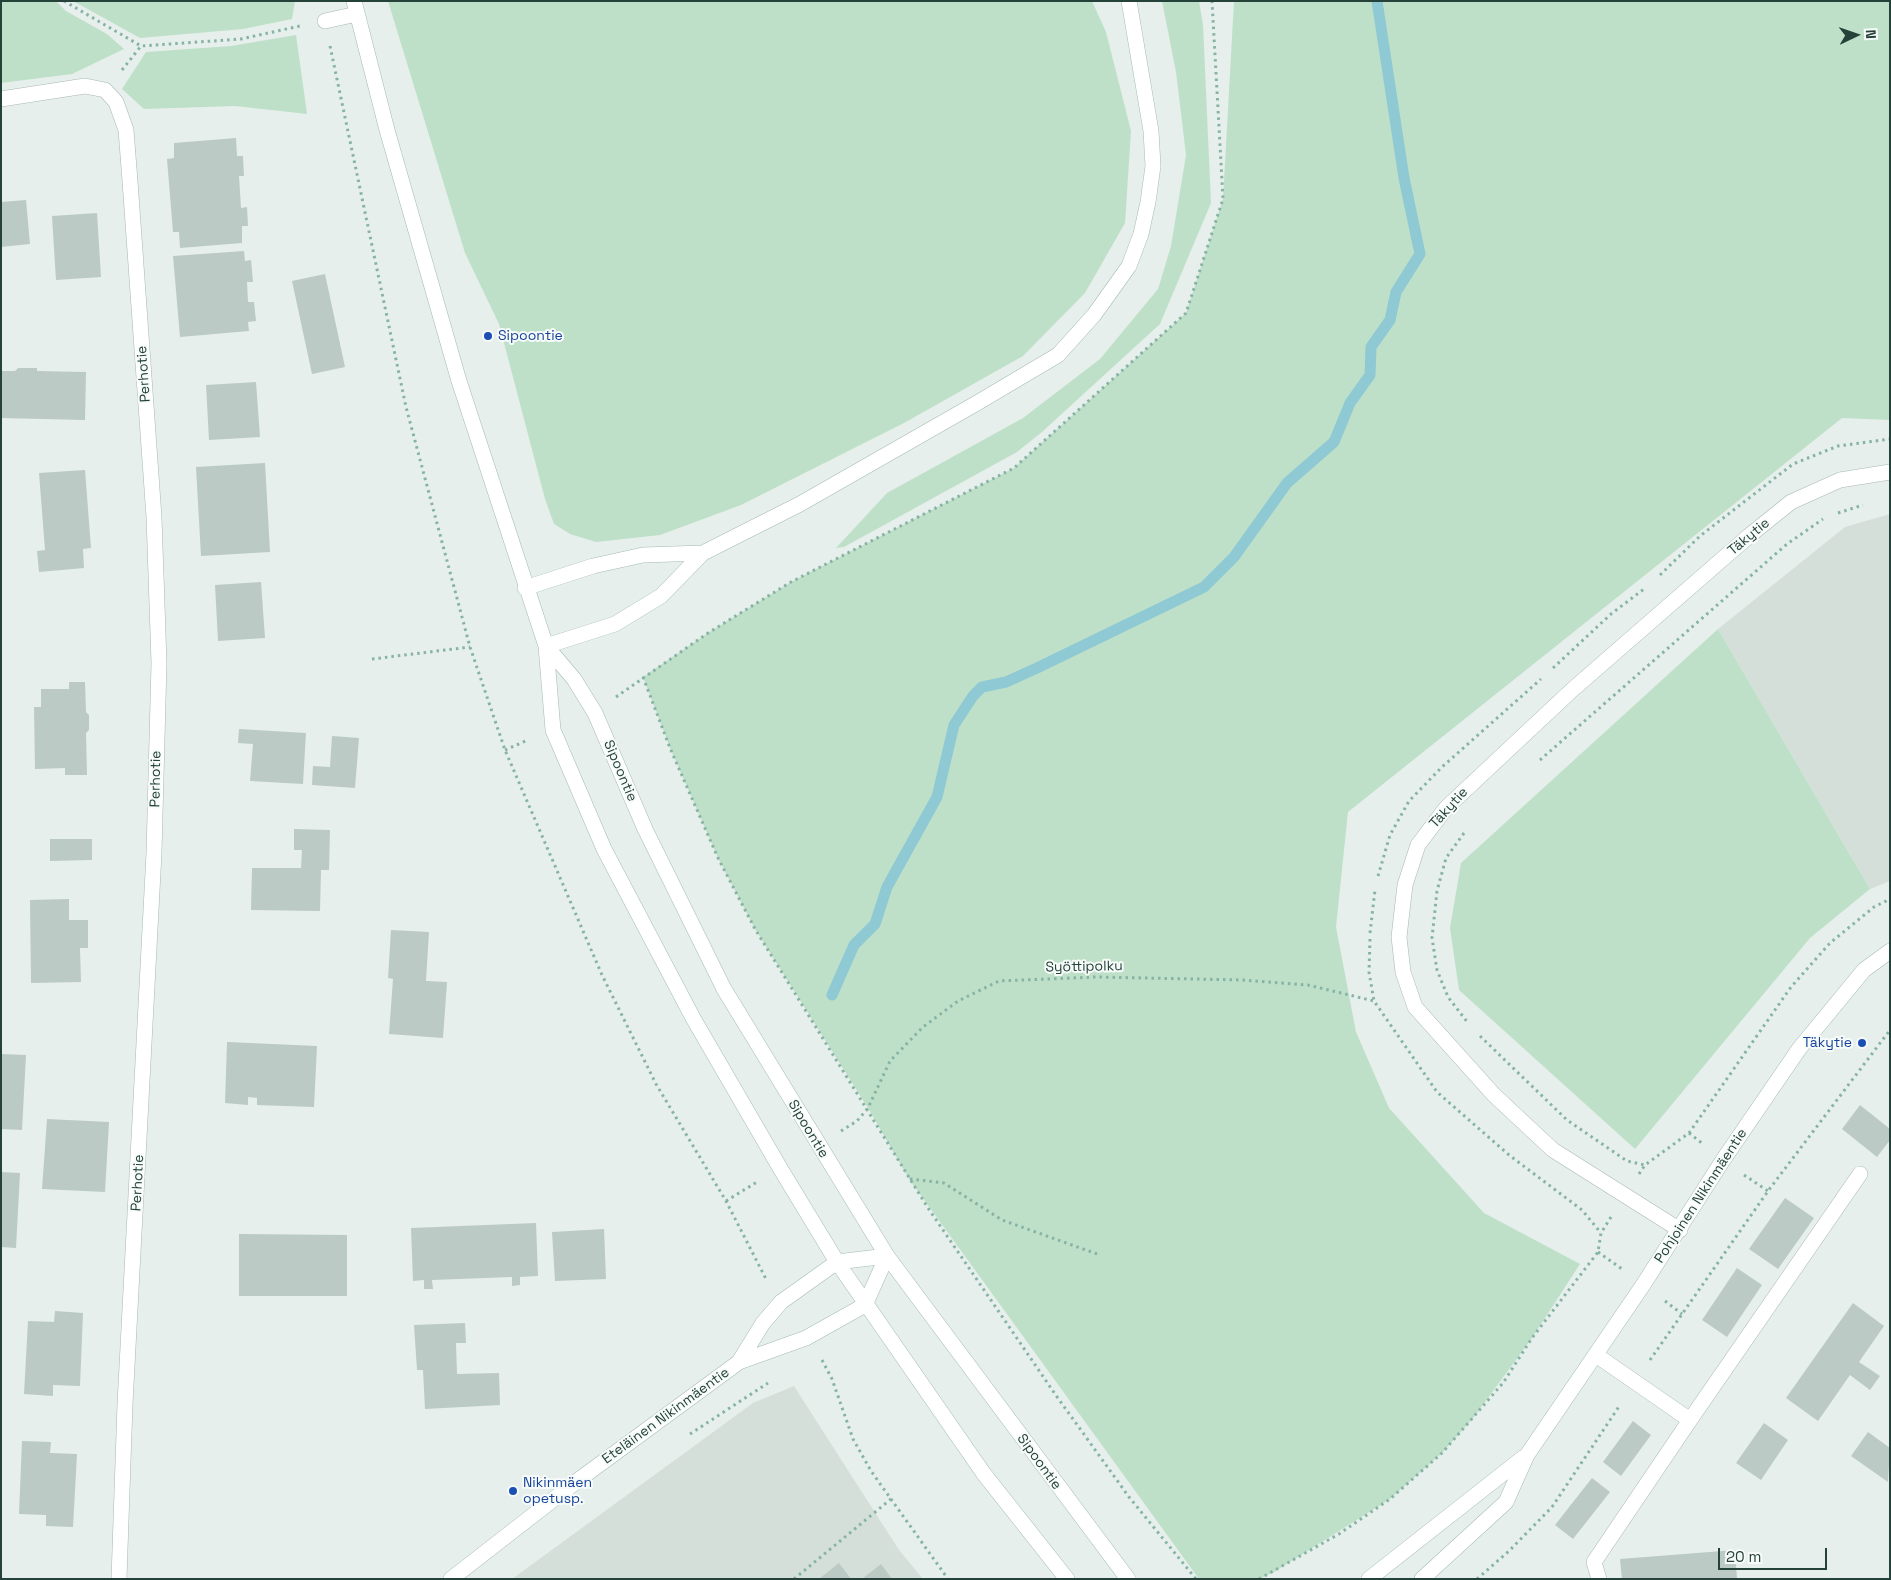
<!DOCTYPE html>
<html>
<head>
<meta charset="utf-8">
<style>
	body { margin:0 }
	#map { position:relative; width:1891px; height:1580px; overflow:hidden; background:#e6efeb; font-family:"Space Grotesk",sans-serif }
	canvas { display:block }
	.frame { position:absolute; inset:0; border:2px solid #24423a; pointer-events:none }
	.north { position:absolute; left:1831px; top:10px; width:50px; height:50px; -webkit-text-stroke:4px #f7fbf9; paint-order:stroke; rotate:87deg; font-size:14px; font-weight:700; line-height:20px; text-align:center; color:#24423a }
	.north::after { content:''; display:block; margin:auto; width:18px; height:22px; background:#24423a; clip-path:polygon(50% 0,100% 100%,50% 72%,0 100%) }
	.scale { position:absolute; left:1718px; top:1548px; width:109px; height:22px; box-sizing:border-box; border:2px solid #24423a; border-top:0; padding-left:6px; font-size:15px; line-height:18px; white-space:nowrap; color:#24423a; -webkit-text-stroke:4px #f7fbf9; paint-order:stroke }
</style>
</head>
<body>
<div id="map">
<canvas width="1891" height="1580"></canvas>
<div class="frame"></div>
<div class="north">N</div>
<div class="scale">20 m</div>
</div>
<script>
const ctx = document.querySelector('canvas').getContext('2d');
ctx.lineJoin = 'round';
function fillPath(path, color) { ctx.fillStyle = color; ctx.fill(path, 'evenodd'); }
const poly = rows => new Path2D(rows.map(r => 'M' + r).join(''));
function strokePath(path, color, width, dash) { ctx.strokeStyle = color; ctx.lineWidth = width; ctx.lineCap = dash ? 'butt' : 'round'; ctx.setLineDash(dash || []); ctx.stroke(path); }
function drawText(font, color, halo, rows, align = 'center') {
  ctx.font = font + ' "Space Grotesk",sans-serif'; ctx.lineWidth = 4; ctx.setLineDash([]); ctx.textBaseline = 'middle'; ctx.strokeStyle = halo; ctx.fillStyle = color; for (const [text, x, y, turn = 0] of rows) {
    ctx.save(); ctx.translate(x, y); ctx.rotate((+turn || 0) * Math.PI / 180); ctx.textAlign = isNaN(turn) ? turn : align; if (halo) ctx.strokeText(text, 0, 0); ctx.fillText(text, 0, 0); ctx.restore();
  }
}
const built = poly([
	[1890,514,1890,881,1870,889,1718,629,1845,527],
	[794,1386,899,1550,923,1579,512,1579,753,1403]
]);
const green = poly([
	[1,1,56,1,66,11,107,34,124,49,72,74,1,83],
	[73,1,295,1,292,19,243,29,140,38],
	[388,1,1092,1,1106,32,1131,131,1125,223,1085,293,1023,356,904,423,741,505,660,535,596,542,570,534,554,524,545,499,499,324,465,253],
	[1162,1,1199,1,1203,25,1211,203,1160,324,1042,432,1017,452,844,547,836,548,887,493,1023,418,1100,359,1158,289,1171,246,1186,155,1176,72],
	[1234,1,1890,1,1890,420,1842,418,1348,812,1336,927,1356,1032,1389,1108,1484,1213,1580,1264,1532,1338,1474,1417,1442,1453,1390,1499,1274,1572,1259,1579,1199,1579,909,1179,868,1108,755,929,718,858,670,748,643,677,708,633,791,582,1014,468,1186,313,1223,199],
	[296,35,307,114,235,106,144,109,122,89,146,52,231,46],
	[1718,629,1870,889,1810,938,1635,1149,1459,990,1450,928,1461,863]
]);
const stream = poly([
	[832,995,854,945,875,924,887,887,937,797,954,725,973,696,982,687,1006,682,1037,668,1204,587,1234,557,1287,483,1334,442,1350,403,1370,375,1371,347,1390,320,1396,292,1420,254,1404,178,1377,1]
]);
const building = poly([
	[236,138,237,156,243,156,244,176,239,176,241,208,247,207,248,226,242,226,242,243,180,248,179,232,173,232,167,159,174,158,174,143],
	[26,200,30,244,1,247,1,202],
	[97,213,101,277,56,280,52,216],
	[244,251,245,261,251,260,253,282,247,282,248,302,254,302,256,321,248,322,249,331,180,337,173,256],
	[325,274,345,367,312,374,292,281],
	[18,368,37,368,37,371,86,372,85,420,1,418,1,371,15,371],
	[256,382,260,437,209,440,206,385],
	[265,463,270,552,201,556,196,467],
	[85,470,91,548,83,549,84,568,39,572,37,551,45,550,39,473],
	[261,582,265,638,218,641,215,585],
	[69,682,85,682,86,712,89,715,89,730,86,733,87,775,65,775,65,768,35,769,34,707,41,707,41,689,69,689],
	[239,729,306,733,303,784,250,781,253,744,238,743],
	[332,736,359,738,355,788,312,785,313,766,330,767],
	[294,829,330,830,329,870,321,870,320,911,251,910,252,868,301,868,302,850,294,850],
	[50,839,92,839,92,860,50,861],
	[69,899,69,920,88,920,88,948,80,948,81,982,31,983,30,900],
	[391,930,429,932,426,981,447,982,443,1038,389,1034,393,979,388,978],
	[227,1042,317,1046,314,1107,257,1105,257,1098,248,1097,248,1105,225,1103],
	[1,1054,26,1055,22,1130,1,1129],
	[1860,1105,1890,1129,1890,1140,1877,1157,1842,1129],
	[47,1119,109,1122,105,1192,42,1189],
	[1,1172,20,1173,16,1248,1,1247],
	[1785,1198,1814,1218,1778,1269,1749,1249],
	[536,1223,538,1276,520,1277,520,1285,512,1286,512,1277,432,1280,433,1289,424,1289,424,1280,413,1281,411,1228],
	[604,1229,606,1279,555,1281,552,1232],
	[239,1234,347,1235,347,1296,239,1296],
	[1737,1268,1762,1285,1727,1337,1702,1320],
	[1853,1303,1884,1326,1859,1362,1880,1376,1870,1390,1850,1375,1818,1421,1786,1398],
	[55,1311,83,1313,80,1386,53,1385,53,1396,24,1394,28,1321,54,1322],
	[465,1323,466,1343,456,1343,457,1374,499,1373,500,1405,425,1409,423,1370,417,1370,414,1325],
	[1633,1421,1651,1435,1621,1476,1603,1462],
	[1764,1423,1788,1440,1761,1480,1736,1463],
	[1868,1432,1890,1448,1888,1482,1851,1456],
	[22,1441,51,1442,50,1453,77,1454,73,1527,46,1526,46,1515,19,1514],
	[1592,1478,1610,1492,1573,1539,1555,1525],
	[1735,1550,1737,1579,1622,1579,1620,1559],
	[839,1563,851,1579,819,1579],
	[881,1564,892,1579,862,1579]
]);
const path = poly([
	[64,1,141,46,241,39,300,26],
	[330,46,406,407,470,647,505,750,602,975,656,1084,726,1201,767,1281],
	[122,70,141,46],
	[1838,513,1863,505],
	[1660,575,1700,536,1793,464,1838,446,1890,439],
	[372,659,470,647],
	[1553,668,1611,614,1644,589],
	[643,677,670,748,718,858,755,929,928,1208,1055,1394,1129,1497,1196,1579],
	[616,697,708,633,791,582,1014,468,1186,313,1223,199,1212,1],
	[505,750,528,740],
	[1540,760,1787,544,1823,519],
	[1464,833,1446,858,1437,891,1432,938,1437,970,1448,997,1468,1023],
	[1378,876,1390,835,1409,801,1442,767,1541,679],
	[1370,933,1375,890],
	[1370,939,1369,972,1374,1001,1437,1092,1509,1155,1582,1210,1601,1233],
	[1480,1036,1567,1120,1627,1161,1645,1165],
	[841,1131,857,1121,868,1108,890,1061,923,1027,958,1001,999,981,1096,977,1243,980,1308,985,1374,1001],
	[1689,1133,1703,1144],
	[1639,1174,1645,1165,1689,1133,1791,987,1830,943,1874,907,1890,899],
	[1744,1175,1768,1191],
	[910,1179,944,1183,1002,1220,1100,1255],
	[726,1201,757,1182],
	[1598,1252,1622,1269],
	[1665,1301,1682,1314],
	[822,1360,832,1379,853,1439,871,1471,948,1579],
	[1650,1360,1768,1191,1890,1030],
	[690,1434,768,1383],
	[794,1579,891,1499],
	[1259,1579,1339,1534,1390,1499,1442,1453,1503,1383,1532,1338,1598,1252,1601,1233,1611,1217],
	[1477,1579,1509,1551,1552,1507,1620,1405]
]);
const lane = poly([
	[325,21,357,14],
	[1596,1355,1690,1420,1594,1562,1599,1579],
	[1690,1420,1860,1174]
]);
const street = poly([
	[1,99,85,86,105,90,116,102,126,130,130,181,154,517,159,663,154,853,125,1404,119,1579],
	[1680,1230,1553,1150,1494,1095,1415,1007,1403,972,1399,937,1405,885,1418,845,1446,808,1572,690,1750,535,1791,502,1840,480,1890,472]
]);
const secondary = poly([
	[354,1,387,130,459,381,546,646,553,730,604,849,693,1018,780,1168,837,1262,984,1474,1067,1579],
	[525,588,593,566,643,555,703,553],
	[546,646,574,679,595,713,645,829,724,989,887,1256,1128,1579],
	[546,646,615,624,661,596,703,553,800,504,977,403,1058,355,1094,315,1129,266,1141,234,1148,202,1153,166,1151,131,1129,1],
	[739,1362,763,1323,781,1302,837,1262,887,1256],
	[451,1579,577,1481,739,1362,806,1338,865,1305,887,1256],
	[1369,1579,1524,1457],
	[1422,1579,1506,1502,1527,1455,1643,1285,1723,1160,1799,1049,1864,970,1890,951]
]);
const markers = [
	[488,336,5,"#1a4fb4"],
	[1862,1043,5,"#1a4fb4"],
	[513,1491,5,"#1a4fb4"]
];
const transitNames = [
	["Sipoontie",498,336],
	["Täkytie",1852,1043,"right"],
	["Nikinmäen",523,1483],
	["opetusp.",523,1499]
];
const streetNames = [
	["Perhotie",144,374,-94],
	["Täkytie",1749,537,-40],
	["Sipoontie",620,771,67],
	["Perhotie",156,779,-89],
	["Täkytie",1449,808,-48],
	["Syöttipolku",1084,967,-1],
	["Sipoontie",808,1129,59],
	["Perhotie",138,1183,-87],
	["Pohjoinen Nikinmäentie",1701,1196,-57],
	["Eteläinen Nikinmäentie",666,1416,-36],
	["Sipoontie",1039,1462,54]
];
fillPath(built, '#d4dfda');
fillPath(green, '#bfe0c8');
strokePath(stream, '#8ec9d4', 11);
fillPath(building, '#bbcac4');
strokePath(lane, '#a8b8b2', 16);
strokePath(street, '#a8b8b2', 16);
strokePath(secondary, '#a4bbb3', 16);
strokePath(path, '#86b3a5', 3, [2.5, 4]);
strokePath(lane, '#fff', 15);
strokePath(street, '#fff', 15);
strokePath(secondary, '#fff', 15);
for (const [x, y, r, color] of markers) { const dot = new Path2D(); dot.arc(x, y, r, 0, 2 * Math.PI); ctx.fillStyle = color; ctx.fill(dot); strokePath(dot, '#f7fbf9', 2); }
drawText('14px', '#164399', '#f7fbf9', transitNames, 'left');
drawText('14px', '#24423a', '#f7fbf9', streetNames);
</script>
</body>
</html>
